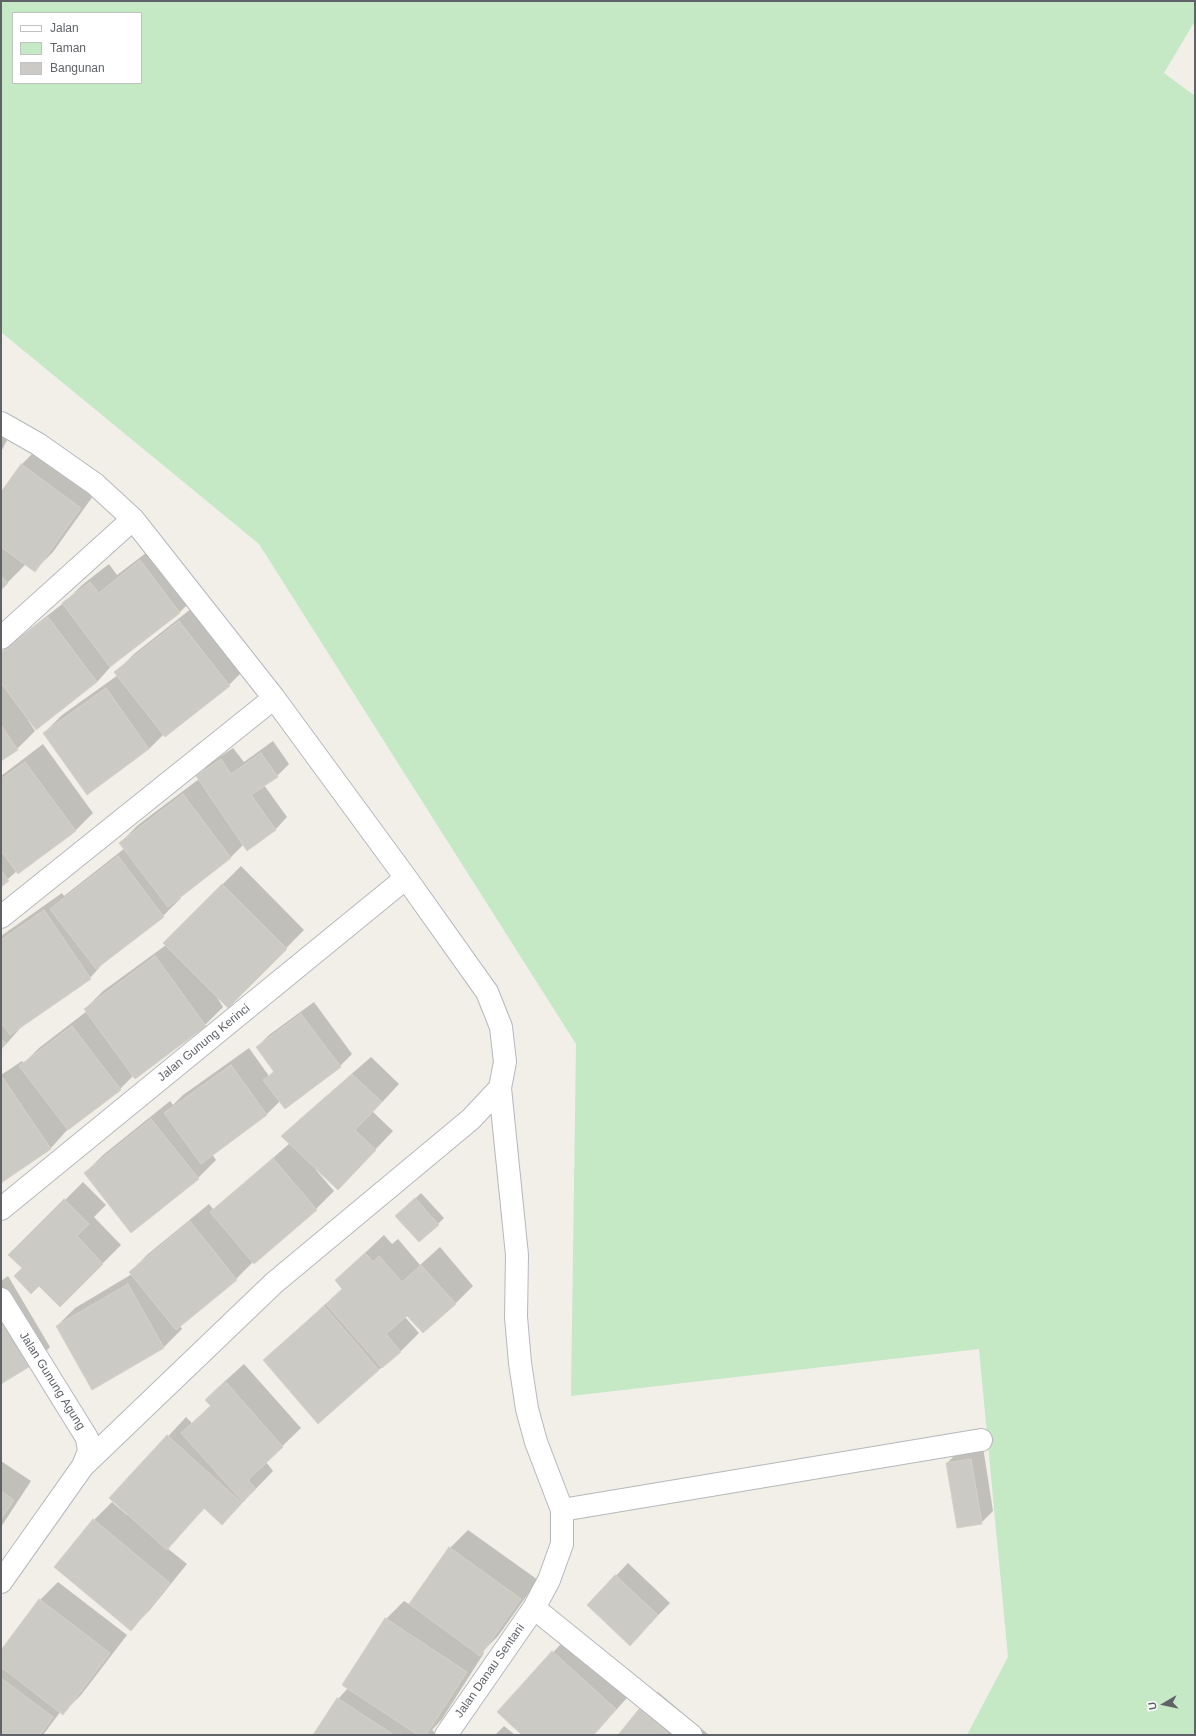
<!DOCTYPE html>
<html>
<head>
<meta charset="utf-8">
<style>
	body { margin:0 }
	#map { position:relative; width:1196px; height:1736px; overflow:hidden; background:#f1efe8; font-family:Helvetica,sans-serif }
	canvas { display:block }
	.frame { position:absolute; inset:0; border:2px solid #5f6368; pointer-events:none }
	.legend { position:absolute; left:12px; top:12px; width:130px; height:72px; box-sizing:border-box; background:#fff; border:1px solid #bfc1c3; margin:0; padding:5px 7px; list-style:none; font-size:12px; color:#5f6368 }
	.legend li { display:flex; align-items:center; gap:8px; height:20px }
	.legend b { width:20px; border:1px solid #bfc1c3 }
	.north { position:absolute; left:1144px; top:1684px; width:40px; height:40px; -webkit-text-stroke:3px #fff; paint-order:stroke; rotate:261deg; font-size:11px; font-weight:700; line-height:16px; text-align:center; color:#5f6368 }
	.north::after { content:''; display:block; margin:auto; width:14px; height:18px; background:#5f6368; clip-path:polygon(50% 0,100% 100%,50% 72%,0 100%) }
</style>
</head>
<body>
<div id="map">
<canvas width="1196" height="1736"></canvas>
<div class="frame"></div>
<ul class="legend">
<li><b style="height:5px;background:#fff"></b>Jalan</li>
<li><b style="height:11px;background:#c5e8c5"></b>Taman</li>
<li><b style="height:11px;background:#cccac5"></b>Bangunan</li>
</ul>
<div class="north">U</div>
</div>
<script>
const ctx = document.querySelector('canvas').getContext('2d');
ctx.lineJoin = 'round';
function fillPath(path, color) { ctx.fillStyle = color; ctx.fill(path, 'evenodd'); }
const poly = rows => new Path2D(rows.map(r => 'M' + r).join(''));
function strokePath(path, color, width, dash) { ctx.strokeStyle = color; ctx.lineWidth = width; ctx.lineCap = dash ? 'butt' : 'round'; ctx.setLineDash(dash || []); ctx.stroke(path); }
function drawText(font, color, halo, rows, align = 'center') {
  ctx.font = font + ' Helvetica,sans-serif'; ctx.lineWidth = 3.5; ctx.setLineDash([]); ctx.textBaseline = 'middle'; ctx.strokeStyle = halo; ctx.fillStyle = color; for (const [text, x, y, turn = 0] of rows) {
    ctx.save(); ctx.translate(x, y); ctx.rotate((+turn || 0) * Math.PI / 180); ctx.textAlign = isNaN(turn) ? turn : align; if (halo) ctx.strokeText(text, 0, 0); ctx.fillText(text, 0, 0); ctx.restore();
  }
}
const green = poly([
	[1,1,1195,1,1195,21,1164,73,1195,96,1195,1735,967,1735,1008,1657,979,1349,571,1396,576,1044,259,544,1,332],
	[13,13,141,13,141,83,13,83]
]);
const shadow = poly([
	[1,432,9,436,1,452],
	[40,446,98,489,53,552,35,570,26,564,1,589,1,494,22,464],
	[159,543,198,594,180,612,114,663,97,682,28,720,35,731,17,749,1,759,1,652,66,601,82,585,109,564,117,575],
	[197,604,247,667,229,685,164,734,149,749,44,733,62,715,118,675,116,672,134,654],
	[273,741,289,764,277,776,264,785,287,817,275,830,244,844,231,857,180,896,181,898,163,916,107,959,90,978,23,1025,1,1050,1,936,62,893,64,896,125,848,120,843,138,825,199,779,197,777,209,764,233,748,244,762],
	[43,744,93,813,75,831,17,871,1,885,1,776],
	[241,866,304,930,228,1007,215,994,223,1007,205,1025,135,1077,134,1075,120,1089,68,1129,51,1148,1,1182,1,1075,22,1061,24,1063,39,1048,87,1011,85,1009,103,991,166,945,164,943],
	[314,1002,352,1054,340,1066,280,1101,266,1115,212,1154,216,1160,198,1178,85,1173,103,1155,170,1101,173,1105,183,1095,249,1048,269,1076,275,1070,257,1047,269,1035],
	[371,1057,399,1084,373,1112,393,1131,356,1170,317,1169,316,1170,334,1191,316,1209,253,1262,236,1279,180,1325,182,1329,164,1347,93,1388,57,1326,75,1308,132,1274,130,1272,148,1254,209,1204,214,1210,290,1143,283,1136,301,1118],
	[83,1182,106,1205,94,1217,121,1245,60,1306,10,1255],
	[421,1193,444,1218,438,1224,403,1210],
	[384,1235,392,1244,398,1239,420,1265,440,1247,473,1286,455,1304,408,1314,405,1317,419,1333,401,1351,318,1422,264,1360,343,1288,336,1280],
	[8,1276,50,1347,32,1365,1,1383,1,1281],
	[244,1364,301,1428,266,1462,273,1471,222,1524,205,1508,167,1548,187,1564,149,1611,131,1629,94,1520,112,1502,127,1515,128,1514,111,1498,186,1417,192,1423,211,1405,224,1382],
	[983,1447,993,1511,981,1523,947,1463,959,1451],
	[1,1461,31,1481,1,1527],
	[468,1530,538,1580,498,1636,482,1652,484,1653,442,1719,432,1730,438,1735,315,1735,338,1699,348,1688,386,1619,404,1601,409,1604,450,1548],
	[628,1563,670,1603,642,1632,588,1605],
	[58,1582,127,1635,81,1695,63,1713,61,1711,43,1735,1,1735,1,1652,40,1600],
	[571,1633,633,1691,594,1735,524,1735,498,1712],
	[658,1692,709,1735,619,1735,640,1710],
	[504,1726,515,1735,495,1735]
]);
const building = poly([
	[21,464,81,508,35,572,1,547,1,492,21,464],
	[140,560,180,613,110,667,62,603,90,582,99,593,140,560],
	[1,576,8,583,1,590,1,576],
	[48,617,97,682,36,730,1,683,1,653,48,617],
	[179,621,230,686,165,737,114,672,179,621],
	[106,688,149,749,87,795,43,733,106,688],
	[1,725,18,750,1,761,1,725],
	[261,753,278,777,251,795,276,830,247,851,196,776,221,759,231,774,261,753],
	[25,762,76,831,18,874,1,851,1,779,25,762],
	[183,794,231,858,168,907,119,843,183,794],
	[118,856,164,917,96,969,50,909,118,856],
	[1,870,9,881,1,887,1,870],
	[222,884,287,949,228,1008,163,943,222,884],
	[44,910,91,979,10,1035,1,1023,1,940,44,910],
	[155,956,206,1026,135,1079,84,1009,155,956],
	[301,1014,341,1067,285,1109,263,1080,274,1072,256,1047,301,1014],
	[72,1026,121,1090,68,1130,19,1066,72,1026],
	[1,1039,6,1043,1,1049,1,1039],
	[231,1065,267,1115,201,1164,164,1113,231,1065],
	[352,1074,382,1102,355,1130,376,1150,338,1190,281,1136,352,1074],
	[3,1078,51,1149,1,1183,1,1080,3,1078],
	[151,1119,199,1179,131,1233,84,1173,151,1119],
	[273,1158,317,1210,254,1264,210,1212,273,1158],
	[415,1198,439,1225,419,1242,395,1216,415,1198],
	[64,1199,89,1224,77,1236,103,1264,60,1307,39,1286,31,1294,14,1276,22,1268,8,1255,64,1199],
	[190,1221,237,1280,176,1330,129,1272,190,1221],
	[365,1253,373,1262,379,1256,402,1282,421,1265,456,1304,423,1333,407,1316,386,1334,401,1352,382,1368,326,1304,342,1289,335,1280,365,1253],
	[128,1284,164,1348,92,1390,56,1326,128,1284],
	[324,1306,379,1370,318,1424,263,1360,324,1306],
	[1,1312,32,1365,1,1384,1,1312],
	[225,1381,283,1447,248,1480,256,1489,242,1501,181,1433,211,1406,205,1400,225,1381],
	[167,1435,242,1503,222,1525,204,1508,167,1550,109,1498,167,1435],
	[971,1459,982,1524,957,1528,946,1463,971,1459],
	[1,1491,14,1500,1,1519,1,1491],
	[93,1519,170,1583,131,1631,54,1567,93,1519],
	[449,1547,521,1599,480,1656,409,1604,449,1547],
	[615,1575,658,1615,630,1646,587,1605,615,1575],
	[39,1599,110,1653,63,1715,1,1667,1,1650,39,1599],
	[385,1618,467,1672,426,1735,418,1735,342,1685,385,1618],
	[552,1651,616,1709,593,1735,522,1735,497,1712,552,1651],
	[1,1678,53,1717,40,1735,1,1735,1,1678],
	[337,1698,394,1735,313,1735,337,1698],
	[639,1709,670,1735,618,1735,639,1709]
]);
const minor = poly([
	[1,423,38,444,95,484,133,519,274,698,406,878,487,992,501,1027,505,1062,500,1088,471,1119,274,1283,83,1466,1,1582],
	[1,638,133,519],
	[1,917,274,698],
	[1,1209,406,878],
	[1,1299,87,1438,89,1451,83,1466],
	[562,1510,981,1440],
	[534,1608,691,1735],
	[446,1735,534,1608,549,1580,562,1544,562,1510,536,1442,527,1409,520,1363,516,1317,517,1255,500,1088]
]);
const streetNames = [
	["Jalan Gunung Kerinci",204,1043,-39],
	["Jalan Gunung Agung",52,1381,58],
	["Jalan Danau Sentani",490,1671,-55]
];
fillPath(green, '#c5e8c5');
fillPath(shadow, '#0003');
fillPath(building, '#cccac5');
strokePath(building, '#d6d1c6', 1);
strokePath(minor, '#b5b8bc', 24);
strokePath(minor, '#fff', 22);
drawText('12px', '#5f6368', '#fff', streetNames);
</script>
</body>
</html>
